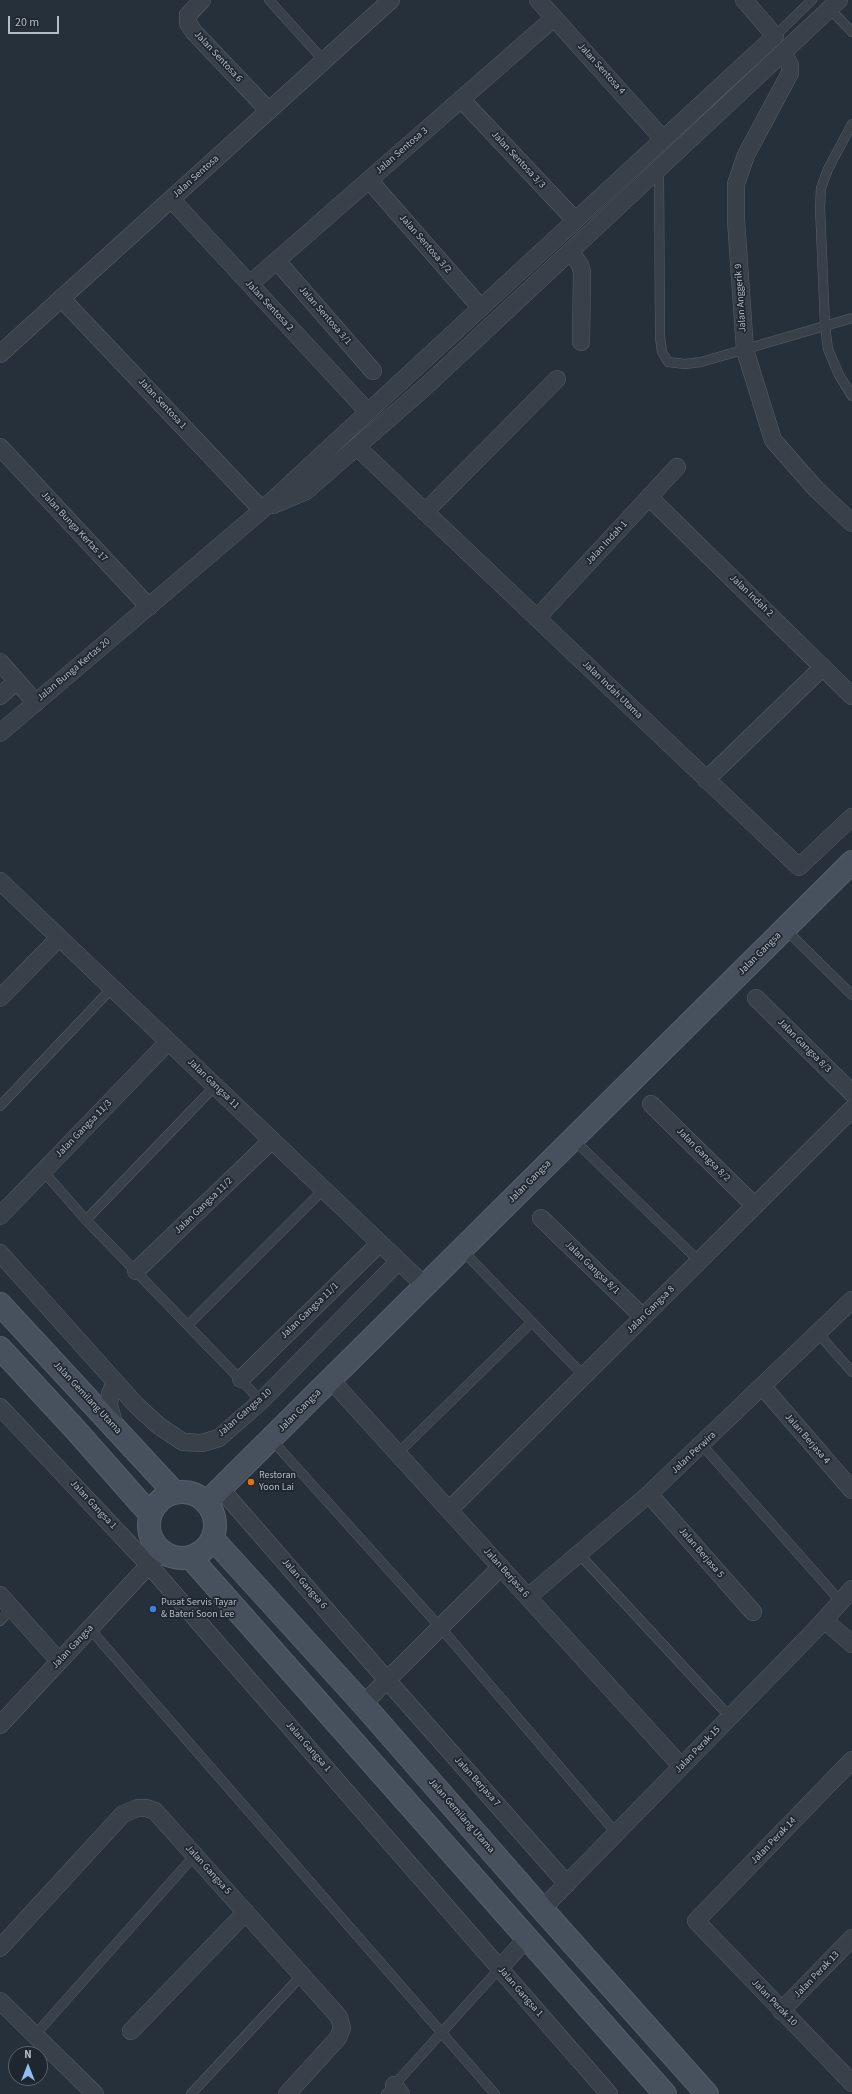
<!DOCTYPE html>
<html>
<head>
<meta charset="utf-8">
<style>
	body { margin:0 }
	#map { position:relative; width:852px; height:2094px; overflow:hidden; background:#25303a; font-family:"Source Sans 3",sans-serif }
	canvas { display:block }
	.north { position:absolute; left:8px; top:2046px; width:40px; height:40px; box-sizing:border-box; background:#1e262f; border:1px solid #5a626b; border-radius:50%; rotate:0deg; font-size:11px; font-weight:700; line-height:16px; text-align:center; color:#b4bcc6 }
	.north::after { content:''; display:block; margin:auto; width:14px; height:18px; background:#91bdee; clip-path:polygon(50% 0,100% 100%,50% 72%,0 100%) }
	.scale { position:absolute; left:8px; top:16px; width:51px; height:18px; box-sizing:border-box; border:2px solid #b4bcc6; border-top:0; padding-left:5px; font-size:12px; line-height:14px; white-space:nowrap; color:#b4bcc6; -webkit-text-stroke:3px #1e262f; paint-order:stroke }
</style>
</head>
<body>
<div id="map">
<canvas width="852" height="2094"></canvas>
<div class="north">N</div>
<div class="scale">20 m</div>
</div>
<script>
const ctx = document.querySelector('canvas').getContext('2d');
ctx.lineJoin = 'round';
const poly = rows => new Path2D(rows.map(r => 'M' + r).join(''));
function strokePath(path, color, width, dash) { ctx.strokeStyle = color; ctx.lineWidth = width; ctx.lineCap = dash ? 'butt' : 'round'; ctx.setLineDash(dash || []); ctx.stroke(path); }
function drawText(font, color, halo, rows, align = 'center') {
  ctx.font = font + ' "Source Sans 3",sans-serif'; ctx.lineWidth = 3.5; ctx.setLineDash([]); ctx.textBaseline = 'middle'; ctx.strokeStyle = halo; ctx.fillStyle = color; for (const [text, x, y, turn = 0] of rows) {
    ctx.save(); ctx.translate(x, y); ctx.rotate((+turn || 0) * Math.PI / 180); ctx.textAlign = isNaN(turn) ? turn : align; if (halo) ctx.strokeText(text, 0, 0); ctx.fillText(text, 0, 0); ctx.restore();
  }
}
const lane = poly([
	[269,0,324,61],
	[830,9,852,32],
	[775,36,812,0],
	[852,124,828,169,821,188,820,207,825,326,828,349,839,375,852,396],
	[659,170,660,337,662,352,668,362,685,364,701,362,852,318],
	[785,929,852,995],
	[0,1106,112,988],
	[573,1139,699,1261],
	[43,1171,86,1220,261,1401],
	[86,1220,215,1086],
	[462,1250,584,1376],
	[188,1325,323,1190],
	[818,1333,852,1372],
	[271,1439,440,1627,617,1834],
	[702,1445,841,1602],
	[398,1453,532,1322],
	[579,1554,730,1717],
	[0,1621,12,1608],
	[90,1629,495,2094],
	[35,2035,195,1855],
	[191,2094,302,1975],
	[386,2094,499,1969]
]);
const street = poly([
	[202,0,188,15,188,23,194,32,269,111],
	[538,0,663,139],
	[783,53,790,65,790,73,746,155,736,184,736,220,745,350,773,440,816,489,852,523],
	[461,99,575,220],
	[369,180,481,308],
	[171,199,368,412],
	[571,252,580,265,582,272,581,342],
	[277,261,373,371],
	[250,284,554,18],
	[61,298,262,510],
	[0,354,391,0],
	[0,447,149,607],
	[357,447,799,867,852,817],
	[649,497,852,696],
	[273,505,306,491,424,388,839,0],
	[425,512,557,379],
	[537,618,677,467],
	[0,662,36,703],
	[0,696,17,681],
	[0,733,262,510,775,36,744,0],
	[706,780,823,667],
	[0,881,425,1286],
	[0,998,59,938],
	[756,998,852,1093],
	[651,1104,755,1206],
	[0,1216,168,1042],
	[541,1218,643,1317],
	[0,1253,136,1405,159,1426,183,1442,202,1443,219,1438,261,1401,399,1261],
	[136,1271,272,1140],
	[241,1379,380,1243],
	[331,1380,681,1766],
	[763,1387,852,1490],
	[0,1407,149,1565,609,2094],
	[115,1427,109,1405,110,1394,115,1382],
	[221,1489,387,1680,567,1884],
	[649,1494,753,1612],
	[449,1510,852,1109],
	[0,1595,59,1661],
	[528,1597,649,1494,852,1300],
	[824,1620,852,1644],
	[363,1704,501,1567],
	[0,1725,162,1551],
	[852,1760,696,1921,852,2083],
	[542,1909,817,1628,852,1589],
	[0,1948,123,1814,138,1808,146,1808,155,1811,339,2017,342,2028,338,2038,287,2094],
	[499,1969,527,1938],
	[0,2001,95,2094],
	[781,2011,852,1938],
	[131,2031,246,1912],
	[394,2085,401,2094]
]);
const secondary = poly([
	[0,1304,174,1492],
	[0,1348,74,1428,150,1514],
	'149 1525a33 33 0 1 1 66 0a33 33 0 1 1-66 0Z',
	[207,1502,852,862],
	[213,1539,363,1704,542,1909,707,2094],
	[190,1557,665,2094]
]);
const markers = [
	[251,1482,4,"#e8710a"],
	[153,1609,4,"#3f7fe0"]
];
const streetNames = [
	["Jalan Sentosa 6",218,57,47],
	["Jalan Sentosa 4",601,69,48],
	["Jalan Sentosa 3",402,151,-41],
	["Jalan Sentosa 3/3",518,160,47],
	["Jalan Sentosa",196,177,-42],
	["Jalan Sentosa 3/2",425,244,49],
	["Jalan Anggerik 9",741,298,-94],
	["Jalan Sentosa 2",269,306,47],
	["Jalan Sentosa 3/1",325,316,49],
	["Jalan Sentosa 1",162,404,47],
	["Jalan Bunga Kertas 17",74,527,47],
	["Jalan Indah 1",607,543,-47],
	["Jalan Indah 2",751,596,44],
	["Jalan Bunga Kertas 20",74,670,-40],
	["Jalan Indah Utama",612,690,44],
	["Jalan Gangsa",760,954,-45],
	["Jalan Gangsa 8/3",804,1046,45],
	["Jalan Gangsa 11",213,1084,44],
	["Jalan Gangsa 11/3",84,1129,-46],
	["Jalan Gangsa 8/2",703,1155,45],
	["Jalan Gangsa",530,1182,-45],
	["Jalan Gangsa 11/2",204,1206,-44],
	["Jalan Gangsa 8/1",592,1268,44],
	["Jalan Gangsa 8",651,1310,-45],
	["Jalan Gangsa 11/1",310,1311,-44],
	["Jalan Gemilang Utama",87,1398,47],
	["Jalan Gangsa",300,1411,-45],
	["Jalan Gangsa 10",245,1413,-41],
	["Jalan Berjasa 4",807,1439,49],
	["Jalan Perwira",694,1453,-43],
	["Jalan Gangsa 1",93,1505,47],
	["Jalan Berjasa 5",701,1553,49],
	["Jalan Berjasa 6",506,1573,48],
	["Jalan Gangsa 6",304,1584,49],
	["Jalan Gangsa",73,1647,-47],
	["Jalan Gangsa 1",308,1747,49],
	["Jalan Perak 15",698,1750,-46],
	["Jalan Berjasa 7",477,1782,48],
	["Jalan Gemilang Utama",461,1816,49],
	["Jalan Perak 14",774,1841,-46],
	["Jalan Gangsa 5",208,1870,48],
	["Jalan Perak 13",817,1975,-46],
	["Jalan Gangsa 1",520,1992,49],
	["Jalan Perak 10",774,2003,46]
];
const poiNames = [
	["Restoran",259,1476],
	["Yoon Lai",259,1488],
	["Pusat Servis Tayar",161,1603],
	["& Bateri Soon Lee",161,1615]
];
strokePath(lane, '#575f68', 10);
strokePath(street, '#575f68', 18);
strokePath(secondary, '#575f68', 24);
strokePath(lane, '#38414a', 9);
strokePath(street, '#38414a', 17);
strokePath(secondary, '#47515d', 22);
for (const [x, y, r, color] of markers) { const dot = new Path2D(); dot.arc(x, y, r, 0, 2 * Math.PI); ctx.fillStyle = color; ctx.fill(dot); strokePath(dot, '#1e262f', 1.5); }
drawText('10px', '#b4bcc6', '#1e262f', streetNames);
drawText('10px', '#b4bcc6', '#1e262f', poiNames, 'left');
</script>
</body>
</html>
